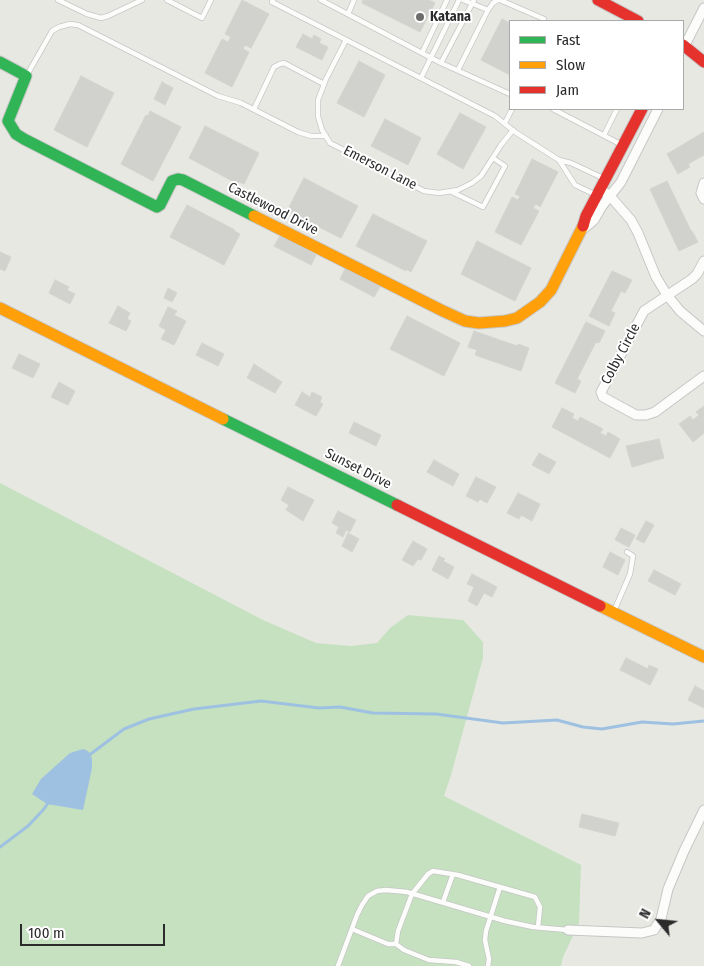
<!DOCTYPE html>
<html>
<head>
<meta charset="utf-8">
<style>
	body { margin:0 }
	#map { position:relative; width:704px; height:966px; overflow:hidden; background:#e8e8e3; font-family:"Fira Sans Condensed",sans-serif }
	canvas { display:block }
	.legend { position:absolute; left:509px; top:20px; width:175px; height:90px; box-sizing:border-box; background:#fff; border:1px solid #aaa; margin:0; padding:6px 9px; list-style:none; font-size:15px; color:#2b2b2b }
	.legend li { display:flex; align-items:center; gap:10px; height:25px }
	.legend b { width:25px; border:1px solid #aaa }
	.north { position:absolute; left:634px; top:896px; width:50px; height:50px; -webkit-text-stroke:4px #fff; paint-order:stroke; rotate:298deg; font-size:14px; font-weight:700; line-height:20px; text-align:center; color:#2b2b2b }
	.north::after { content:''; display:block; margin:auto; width:18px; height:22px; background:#2b2b2b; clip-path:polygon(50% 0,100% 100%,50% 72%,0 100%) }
	.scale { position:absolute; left:20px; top:924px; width:145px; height:22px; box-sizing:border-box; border:2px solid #2b2b2b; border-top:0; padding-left:6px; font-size:15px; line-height:18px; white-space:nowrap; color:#2b2b2b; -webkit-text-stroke:4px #fff; paint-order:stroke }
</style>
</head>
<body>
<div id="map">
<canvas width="704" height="966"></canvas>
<ul class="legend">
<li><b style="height:6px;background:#30b455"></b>Fast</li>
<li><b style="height:6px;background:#ff9f0a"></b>Slow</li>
<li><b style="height:6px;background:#e5322d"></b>Jam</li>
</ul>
<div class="north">N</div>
<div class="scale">100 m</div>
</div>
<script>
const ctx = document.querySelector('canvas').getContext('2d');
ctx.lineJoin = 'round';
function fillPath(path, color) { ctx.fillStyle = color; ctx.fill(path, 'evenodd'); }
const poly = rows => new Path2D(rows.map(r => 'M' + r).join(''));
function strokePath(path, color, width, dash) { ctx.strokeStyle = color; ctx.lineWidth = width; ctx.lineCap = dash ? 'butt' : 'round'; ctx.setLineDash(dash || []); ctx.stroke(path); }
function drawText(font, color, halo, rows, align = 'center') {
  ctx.font = font + ' "Fira Sans Condensed",sans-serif'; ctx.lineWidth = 4; ctx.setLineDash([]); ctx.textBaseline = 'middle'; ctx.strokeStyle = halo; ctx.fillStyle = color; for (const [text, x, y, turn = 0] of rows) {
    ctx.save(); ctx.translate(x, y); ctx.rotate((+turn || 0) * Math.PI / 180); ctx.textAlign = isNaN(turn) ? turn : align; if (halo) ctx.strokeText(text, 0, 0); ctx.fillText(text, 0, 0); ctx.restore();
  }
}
const green = poly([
	[0,483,263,620,316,643,351,646,377,643,390,628,408,615,463,620,483,642,483,658,451,775,444,796,581,865,579,923,563,957,561,966,0,966]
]);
const water = poly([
	[83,749,86,750,90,753,92,759,92,768,83,810,47,804,32,794,41,779,70,753]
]);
const stream = poly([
	[88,756,124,729,149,719,194,709,261,701,319,708,340,707,373,713,436,714,503,723,557,720,583,727,602,729,642,722,673,724,704,721],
	[0,847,28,826,44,809,50,800]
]);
const building = poly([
	[242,0,269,14,251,48,245,45,243,49,249,52,232,87,205,73,222,39,228,42,231,37,225,34,242,0],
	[363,0,429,0,435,3,420,32,362,3,363,0],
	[502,19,510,23,510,75,481,60,502,19],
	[303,34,312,39,314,35,321,39,319,43,328,47,322,60,296,47,303,34],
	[359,61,385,75,364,117,337,103,359,61],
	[81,76,114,93,87,147,54,130,81,76],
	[162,82,173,88,165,105,154,99,162,82],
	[150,111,181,127,153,181,121,164,146,115,148,116,150,111],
	[460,113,486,127,463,169,437,154,460,113],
	[385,119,421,138,408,165,371,146,385,119],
	[205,126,259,153,244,184,239,182,238,184,189,158,205,126],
	[704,132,704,155,688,164,690,167,678,174,667,154,704,132],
	[532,159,558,172,540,207,536,204,533,208,539,211,521,245,495,232,512,197,518,200,520,196,515,194,532,159],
	[304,178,358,206,341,238,287,211,304,178],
	[667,181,691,231,692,231,698,242,679,251,650,189,667,181],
	[187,205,235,230,234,231,240,234,224,265,170,237,187,205],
	[373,214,427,241,411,272,406,269,406,271,356,246,373,214],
	[280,236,316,255,311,265,274,246,280,236],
	[477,241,531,268,515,301,461,274,477,241],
	[0,252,11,257,5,271,0,269,0,252],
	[345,269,380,287,374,297,340,279,345,269],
	[612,271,632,280,625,293,621,291,611,311,615,313,609,326,589,316,612,271],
	[55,280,69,287,67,290,75,294,70,304,49,293,55,280],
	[168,288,177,293,172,302,164,298,168,288],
	[118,306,130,313,127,319,131,321,126,331,109,323,118,306],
	[168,307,177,311,174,315,186,321,174,345,161,339,166,330,159,326,168,307],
	[407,316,460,343,444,376,390,349,407,316],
	[586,322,605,331,599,343,596,342,577,379,581,381,575,393,555,383,586,322],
	[474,331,517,346,518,344,529,348,521,371,475,355,477,350,468,347,474,331],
	[202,343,224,354,218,366,196,355,202,343],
	[19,354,40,364,33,378,12,368,19,354],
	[254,364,282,382,275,393,247,378,254,364],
	[59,382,75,391,68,405,51,397,59,382],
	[302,392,310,397,312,392,322,397,320,402,323,404,316,416,295,405,302,392],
	[704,406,704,433,693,442,679,424,690,416,693,420,699,415,696,412,704,406],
	[562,408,574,414,572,418,578,421,580,417,603,429,600,433,606,436,608,432,620,439,610,458,552,427,562,408],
	[354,422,381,435,376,446,349,433,354,422],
	[659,439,664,458,632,467,626,446,659,439],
	[539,453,556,462,549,474,532,465,539,453],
	[434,460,459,474,453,486,427,472,434,460],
	[476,477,496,487,487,503,480,499,478,502,466,496,476,477],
	[288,487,314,500,303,521,286,510,289,505,281,500,288,487],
	[518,493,540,504,532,521,521,515,519,519,507,513,518,493],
	[338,511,356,520,350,532,346,530,343,537,336,533,339,527,332,523,338,511],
	[646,521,654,525,644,543,636,539,646,521],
	[621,528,635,535,629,547,615,540,621,528],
	[348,533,359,539,352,552,342,546,348,533],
	[413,541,427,549,421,560,418,559,413,566,402,560,413,541],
	[610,552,625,560,618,575,603,567,610,552],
	[439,556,445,559,443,561,454,567,448,579,432,570,439,556],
	[654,570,681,584,675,595,648,581,654,570],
	[472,574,497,587,492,597,484,593,477,606,468,601,474,587,467,584,472,574],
	[626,658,648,669,649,665,658,669,650,685,620,670,626,658],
	[695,686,704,691,704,708,688,700,695,686],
	[582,814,619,823,615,836,579,827,582,814]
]);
const lane = poly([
	[58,0,87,14,101,18,108,16,142,0],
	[167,0,202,18,211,0],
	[273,0,272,2,495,116,515,132,559,160,571,163,605,179],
	[321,0,441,63,474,0],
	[500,0,544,19],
	[488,10,493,3,498,0],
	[348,14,354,0],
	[346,40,326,79,318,100,318,116,322,130,330,143,424,191,439,193,458,190,472,183,481,176,501,145,513,130],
	[422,53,447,0],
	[441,63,510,94],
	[458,70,488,10,463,0],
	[27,75,52,31,59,27,70,24,78,25,218,96,241,103,298,132,311,136,326,136],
	[421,78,459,0],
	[254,109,274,67,280,64,284,63,324,84],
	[553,109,622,145],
	[505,123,512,109],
	[604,135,617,109],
	[559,160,575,185,596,195],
	[452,192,483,207,505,166,493,158],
	[614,611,630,574,633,556,627,552],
	[443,902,453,874],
	[352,929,388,944,396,944],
	[338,966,357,915,362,905,368,896,377,891,386,890,407,892,505,921,533,927,568,930],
	[469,966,456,962,429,960,404,950,396,944,398,931,412,894,428,874,433,871,458,875,535,897,540,907,538,927],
	[488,966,489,959,485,940,486,931,500,887]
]);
const street = poly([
	[683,49,704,8],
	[704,183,701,193,704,199],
	[600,189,610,196,631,220,638,233,656,277,667,295,680,311,704,331],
	[582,230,594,220,602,206,621,182,658,109],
	[704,261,697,274,692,279,644,311,601,392,603,397,636,415,646,415,655,412,704,376],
	[568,930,642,933,654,930,661,919,668,889,684,851,704,810]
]);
const fast = poly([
	[0,62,26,76,8,121,16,134,24,139,157,207,160,205,172,181,178,179,183,180,254,216],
	[223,419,397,505]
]);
const slow = poly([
	[254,216,443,311,465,321,479,323,505,321,517,318,540,302,551,290,583,226],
	[0,308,223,419],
	[600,606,704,657]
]);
const jam = poly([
	[598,0,638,21],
	[683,45,704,62],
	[583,226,586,216,642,109],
	[397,505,600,606]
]);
const markers = [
	[420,17,5,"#6d6d6b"]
];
const poiNames = [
	["Katana",430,17]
];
const streetNames = [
	["Emerson Lane",380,168,27],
	["Castlewood Drive",273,209,27],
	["Colby Circle",621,354,-62],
	["Sunset Drive",358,469,27]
];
fillPath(green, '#c5e1c0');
fillPath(water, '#9ec1e2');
strokePath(stream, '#9ec1e2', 3);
fillPath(building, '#d1d1cd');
strokePath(building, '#d3d3cf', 1);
strokePath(lane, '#c6c6c6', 6);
strokePath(street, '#c6c6c6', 11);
strokePath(fast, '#c6c6c6', 13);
strokePath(slow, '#c6c6c6', 13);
strokePath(jam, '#c6c6c6', 13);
strokePath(lane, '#fcfcfb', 4.5);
strokePath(street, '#fcfcfb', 9);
strokePath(fast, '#30b455', 11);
strokePath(slow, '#ff9f0a', 11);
strokePath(jam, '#e5322d', 11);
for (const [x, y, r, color] of markers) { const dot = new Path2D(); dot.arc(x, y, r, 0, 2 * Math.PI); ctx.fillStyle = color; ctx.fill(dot); strokePath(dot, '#fff', 2); }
drawText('bold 14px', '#2b2b2b', '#fff', poiNames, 'left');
drawText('14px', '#2b2b2b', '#fff', streetNames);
</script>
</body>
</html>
